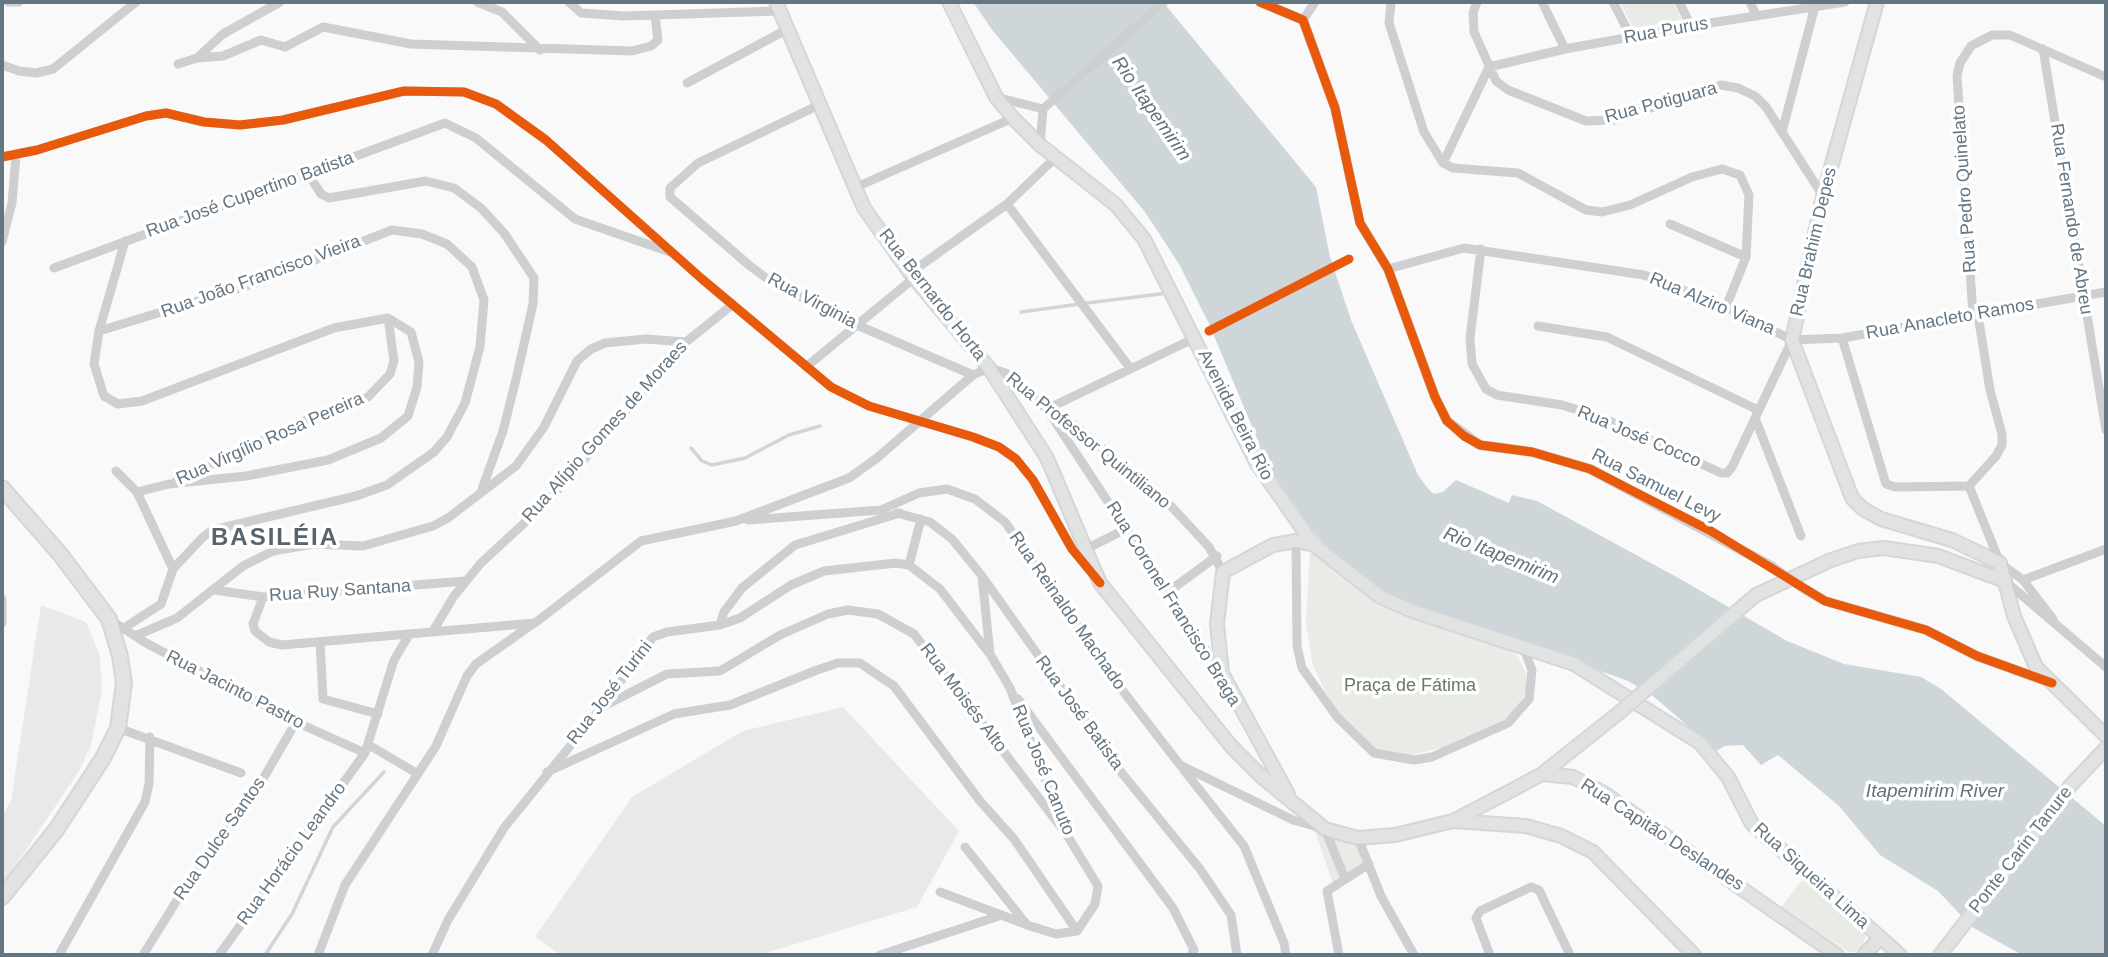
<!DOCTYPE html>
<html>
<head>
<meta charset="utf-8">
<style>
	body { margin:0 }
	#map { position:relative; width:2108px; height:957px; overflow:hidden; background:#f9f9f9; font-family:Helvetica,sans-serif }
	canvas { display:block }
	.frame { position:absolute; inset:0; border:4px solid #657683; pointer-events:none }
</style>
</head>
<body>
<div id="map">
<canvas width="2108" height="957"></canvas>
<div class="frame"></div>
</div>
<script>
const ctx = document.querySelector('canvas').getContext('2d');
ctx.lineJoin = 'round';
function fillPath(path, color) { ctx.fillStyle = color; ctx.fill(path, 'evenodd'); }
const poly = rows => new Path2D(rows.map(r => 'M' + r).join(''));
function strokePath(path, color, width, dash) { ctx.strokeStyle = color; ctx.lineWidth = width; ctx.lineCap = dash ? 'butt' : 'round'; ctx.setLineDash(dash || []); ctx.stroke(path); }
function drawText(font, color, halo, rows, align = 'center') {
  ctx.font = font + ' Helvetica,sans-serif'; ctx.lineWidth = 7; ctx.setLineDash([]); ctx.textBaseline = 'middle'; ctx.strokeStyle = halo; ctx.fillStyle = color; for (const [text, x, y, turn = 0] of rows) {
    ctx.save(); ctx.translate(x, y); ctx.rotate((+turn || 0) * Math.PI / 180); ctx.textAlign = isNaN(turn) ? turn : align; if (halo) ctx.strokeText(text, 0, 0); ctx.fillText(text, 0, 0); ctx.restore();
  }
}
const built = poly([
	[41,605,86,622,100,656,102,690,91,745,79,771,2,886,2,816,11,801],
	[843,707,959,831,917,907,759,955,561,955,535,937,632,797,743,731]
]);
const green = poly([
	[1620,2,1673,2,1682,20,1633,28],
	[1310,549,1377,605,1410,618,1441,624,1507,649,1519,657,1527,677,1526,691,1517,708,1505,719,1445,747,1411,755,1373,750,1332,705,1313,666,1306,624],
	[1315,831,1356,843,1364,863,1333,884],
	[1803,879,1866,936,1861,949,1850,953,1781,907]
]);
const water = poly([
	[973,2,1163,2,1316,187,1330,257,1351,320,1418,475,1429,490,1434,494,1443,492,1456,480,1509,503,1512,495,1537,501,1682,580,1787,641,1844,664,1921,677,1941,689,2106,826,2106,955,2022,955,1972,927,1938,891,1880,855,1839,806,1778,755,1761,765,1743,745,1724,746,1717,751,1653,696,1628,681,1390,595,1371,585,1333,554,1288,501,1263,467,1259,443,1209,324,1179,264,1145,212,993,31]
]);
const stream = poly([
	[1087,303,1168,293],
	[1021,312,1080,304],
	[691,448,702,461,712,465,745,458,789,435,820,426],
	[265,955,292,914,333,827,384,772]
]);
const minor = poly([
	[8,2,19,2],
	[477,2,502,12,540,50],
	[569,2,581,13,624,16,778,11],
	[1391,2,1389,23,1424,132,1443,163,1453,168,1518,173,1586,210,1602,212,1630,205,1692,177,1722,169,1740,175,1749,195,1746,257,1726,307],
	[1477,2,1473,13,1474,32,1496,81,1508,90,1586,121,1614,120,1721,85,1738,88,1755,96,1766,107,1823,196],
	[1542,2,1565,49],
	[1613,2,1631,37],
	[1679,2,1691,26],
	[1750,2,1756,15],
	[1303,20,1315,2],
	[2043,49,2106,430],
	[197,58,223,34,280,2],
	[178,64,197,58,223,56,261,40,285,47,323,27,411,44,632,51,651,46,658,40,655,16],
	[2,65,19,71,36,73,53,69,136,2],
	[687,83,786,30],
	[996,97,1043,109,1040,145],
	[821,104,698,163,670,188,670,197,750,266,773,283,857,325,973,375],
	[1043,109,1164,2],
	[1782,132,1815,6],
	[2,157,37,150,146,116,166,113,204,122,240,125,283,120,404,91,464,92,496,104,546,140,702,279,831,387,869,406,973,437,999,447,1016,459,1033,480,1072,549,1096,578],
	[1443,163,1489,67,1565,49,1691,26,1845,2],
	[309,175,321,194,329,198,426,181,454,188,481,208,504,233,534,278,533,304,517,375,503,431,482,489],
	[854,188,1013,118],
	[1007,204,1130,368],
	[1670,224,1746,257],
	[125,241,99,331,94,364,104,396,118,404,142,401,334,328,388,318],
	[2,242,12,203,16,155],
	[1481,249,1470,338,1472,364,1486,389,1497,395,1562,405,1603,418,1721,473,1727,473,1732,467,1792,340],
	[54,268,445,123,476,138,575,219,670,252],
	[1388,269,1464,248,1644,275,1726,307,1792,340,1842,338,2106,292],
	[910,273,1007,204,1055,158],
	[1973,315,1957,76,1960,63,1971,46,1992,35,2010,35,2106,77],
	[1538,326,1607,337,1758,410],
	[99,331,250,285,392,230,422,234,447,244,472,267,484,300,480,347,465,403,447,437,434,452,387,485,356,496,213,530,203,537,173,569],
	[1842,338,1886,484,1895,487,1969,486],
	[806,367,914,278],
	[1047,409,1195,338],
	[1048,411,1221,673],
	[1755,418,1801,536],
	[116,471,137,492,173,569,161,604,124,628],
	[176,481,326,411,368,397,390,374,394,361,388,318],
	[1969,486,1996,456,2002,445,2002,434,1990,390,1978,315],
	[1969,486,2000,563,2023,580,2053,619],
	[137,492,169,484,246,476,328,460,381,438,408,416,417,387,419,362,411,332,388,318],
	[897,513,930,522,952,539,982,576,1121,772,1200,869,1231,915,1237,955],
	[748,520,881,510,919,493,947,489,975,499,1005,522,1126,695,1180,765,1293,820,1325,829,1345,879],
	[1296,541,1297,646,1302,668,1337,717,1374,753,1414,760,1432,757,1508,723,1529,699,1532,670,1524,649],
	[1086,549,1126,529],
	[909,565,921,519],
	[2023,580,2106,549],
	[2005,581,2106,667],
	[215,590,263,597,466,581],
	[1168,592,1217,556],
	[263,597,253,624,255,631,269,642,282,645,535,623,641,541,736,521,849,478,877,458,973,375,989,368,1006,373,1047,409,1068,420,1171,506,1209,547,1223,572],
	[2,599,2,623],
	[109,619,146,643,296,722,365,753],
	[720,625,740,618,791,585,824,571,896,563,909,565,940,589,989,653],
	[433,631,454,596,481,563,547,502,686,342,732,305],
	[135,636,177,618,243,566,273,551,314,544,363,546,433,526,448,518,516,466,544,427,577,361,591,349,605,343,646,339,686,342],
	[320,642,323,699,378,714],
	[1018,699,1173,908,1194,950,1191,955],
	[604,706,667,674,720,671,780,635,828,614,848,610,878,614,914,634,1067,835],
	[118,728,241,773],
	[369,745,418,774],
	[1183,769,1244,846,1284,943,1286,955],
	[547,772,674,714,730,705,817,670,838,663,860,663,894,686,980,801,1014,839,1077,931],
	[1358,838,1381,896,1414,955],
	[965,847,1027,925,1056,934,1077,931,1095,904,1098,886,1067,835,1010,688,990,654,982,576],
	[940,892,1025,924],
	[59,955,145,802,149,784,150,737],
	[143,955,179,897,260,784,296,722],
	[219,955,365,753,394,660,409,635],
	[318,955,345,885,436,746,467,676,476,664,534,623],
	[432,955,448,920,504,828,600,709,653,637,667,632,720,625,724,612,742,588,795,545,900,513],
	[880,955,1002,915],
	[1339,955,1327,891,1369,864],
	[1490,955,1476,918,1480,911,1531,887,1539,890,1570,955]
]);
const tertiary = poly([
	[1260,2,1303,20,1335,108,1360,223,1388,269,1435,397,1447,421,1480,445,1532,452,1590,469,1771,566],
	[1803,588,1825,601,1926,630,1977,656,2051,683]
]);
const secondary = poly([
	[776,2,864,208,910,273,989,368,1047,458,1100,583,1231,746,1262,777,1325,829,1358,838,1395,835,1453,821,1514,789,1542,774,1620,712],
	[949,2,996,97,1013,118,1040,145,1116,205,1144,239,1257,464,1314,545,1380,597,1412,611,1574,664,1700,743,1728,777,1752,824,1900,955],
	[1877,2,1823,196,1792,340,1852,498,1863,509,1881,519,1952,540,2000,563,2014,616,2036,667,2106,736],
	[1756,595,1831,560,1858,551,1884,548,1938,556,2005,581],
	[1542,774,1573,777,1604,793,1837,955],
	[1288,794,1222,673,1217,624,1223,572,1273,545,1296,541,1314,545],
	[1453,821,1526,826,1561,836,1593,852,1694,955],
	[1864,955,1880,938],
	[1940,955,2071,785,2106,748]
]);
const trunk = poly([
	[2,488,60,554,109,619,120,656,124,683,118,728,103,758,56,830,2,897]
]);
const tertiaryBridge = poly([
	[1771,566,1803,588]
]);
const secondaryBridge = poly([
	[1620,712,1756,595]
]);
const cycleway = poly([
	[1260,2,1303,20,1335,108,1360,223,1388,269,1435,397,1447,421,1464,436,1480,445,1532,452,1590,469,1711,531,1825,601,1926,630,1977,656,2052,683],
	[2,157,37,150,146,116,166,113,204,122,240,125,283,120,404,91,464,92,496,104,546,140,702,279,831,387,869,406,973,437,999,447,1016,459,1033,480,1072,549,1100,583],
	[1209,331,1349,259]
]);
const streetNames = [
	["Rua Purus",1666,31,-10],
	["Rua Potiguara",1661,103,-15],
	["Rua Pedro Quinelato",1965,189,-94],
	["Rua José Cupertino Batista",250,195,-20],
	["Rua Fernando de Abreu",2071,219,81],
	["Rua Brahim Depes",1814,242,-77],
	["Rua João Francisco Vieira",261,277,-20],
	["Rua Bernardo Horta",932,295,52],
	["Rua Virginia",812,301,28],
	["Rua Alziro Viana",1712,304,23],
	["Rua Anacleto Ramos",1950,319,-10],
	["Avenida Beira Rio",1235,415,63],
	["Rua Alípio Gomes de Moraes",605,432,-48],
	["Rua José Cocco",1639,437,23],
	["Rua Virgílio Rosa Pereira",270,439,-24],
	["Rua Professor Quintiliano",1088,441,39],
	["Rua Samuel Levy",1656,486,27],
	["Rua Ruy Santana",340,591,-4],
	["Rua Coronel Francisco Braga",1173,604,58],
	["Rua Reinaldo Machado",1067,611,55],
	["Rua Jacinto Pastro",235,690,27],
	["Rua José Turini",610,693,-52],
	["Rua Moisés Alto",963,698,53],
	["Rua José Batista",1079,713,54],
	["Rua José Canuto",1043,770,68],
	["Rua Capitão Deslandes",1662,835,33],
	["Rua Dulce Santos",220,839,-55],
	["Ponte Carin Tanure",2021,850,-52],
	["Rua Horácio Leandro",292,854,-54],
	["Rua Siqueira Lima",1811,876,42]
];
const parkNames = [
	["Praça de Fátima",1410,686]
];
const waterNames = [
	["Rio Itapemirim",1151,109,55],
	["Rio Itapemirim",1501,556,22],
	["Itapemirim River",1935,792]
];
const districtNames = [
	["BASILÉIA",275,538]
];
fillPath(built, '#e8e9e9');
fillPath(green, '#e8ebe6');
fillPath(water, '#ced6d9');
strokePath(stream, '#ced6d9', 3.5);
strokePath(secondary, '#d5d6d7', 16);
strokePath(trunk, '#d5d6d6', 18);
strokePath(minor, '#cecfd0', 9);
strokePath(tertiary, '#cecfd0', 10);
strokePath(secondary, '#e1e2e2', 12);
strokePath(trunk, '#e1e2e2', 14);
strokePath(secondaryBridge, '#d5d6d7', 16, []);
strokePath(tertiaryBridge, '#cecfd0', 10);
strokePath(secondaryBridge, '#e1e2e2', 12);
strokePath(cycleway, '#e8590c', 9);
drawText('18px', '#657683', '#fff', streetNames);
drawText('18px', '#687a64', '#fff', parkNames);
drawText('italic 19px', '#60757c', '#fff', waterNames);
ctx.letterSpacing = '2px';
drawText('bold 24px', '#57646e', '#fff', districtNames);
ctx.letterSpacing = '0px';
</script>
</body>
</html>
